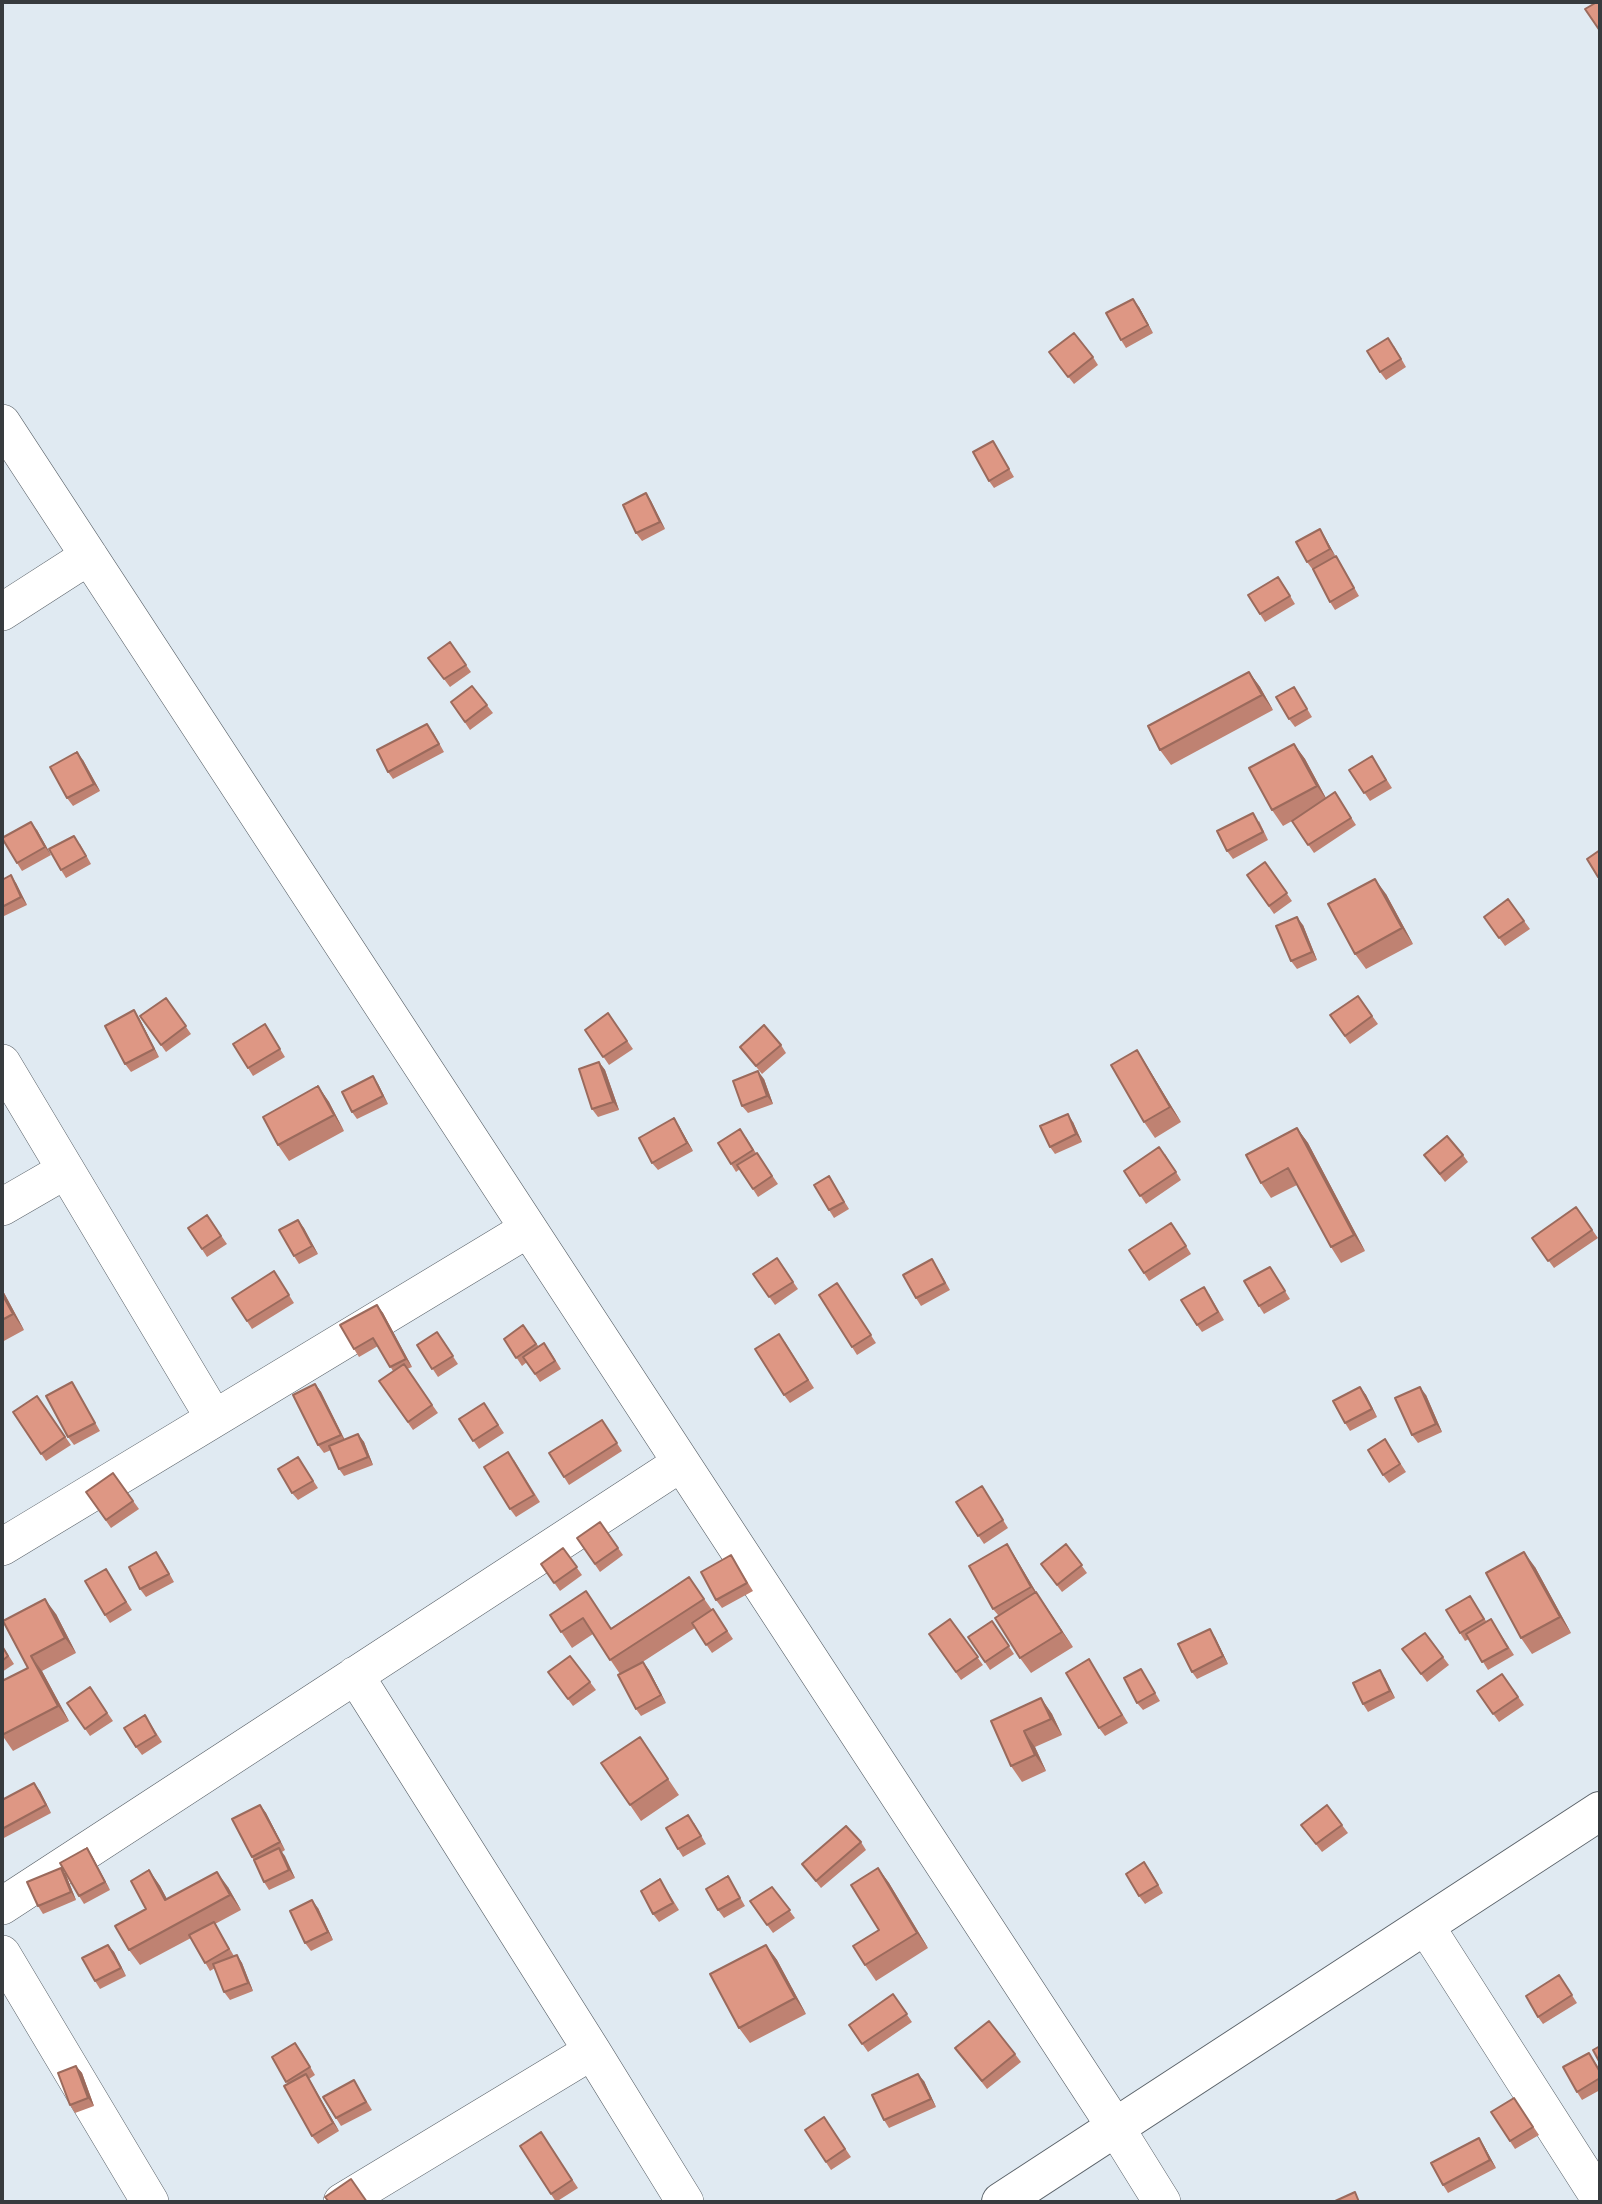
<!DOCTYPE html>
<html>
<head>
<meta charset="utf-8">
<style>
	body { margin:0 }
	#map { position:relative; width:1602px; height:2204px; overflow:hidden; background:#e0eaf2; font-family:"Roboto Condensed",sans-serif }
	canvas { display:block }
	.frame { position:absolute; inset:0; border:4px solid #373b3e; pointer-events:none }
</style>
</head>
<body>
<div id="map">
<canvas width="1602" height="2204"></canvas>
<div class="frame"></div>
</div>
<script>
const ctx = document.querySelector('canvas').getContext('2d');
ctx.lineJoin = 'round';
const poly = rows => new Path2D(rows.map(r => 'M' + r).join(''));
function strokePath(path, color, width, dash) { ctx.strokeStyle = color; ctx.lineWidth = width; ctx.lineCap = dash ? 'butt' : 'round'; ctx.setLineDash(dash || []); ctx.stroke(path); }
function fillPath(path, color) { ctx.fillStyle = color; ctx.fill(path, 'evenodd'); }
const street = poly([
	[2,423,1116,2128,1162,2202],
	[2,612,89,556],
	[2,1063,214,1418],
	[2,1207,66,1170],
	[2,1547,528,1229],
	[355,1675,592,2051,685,2202],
	[2,1906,681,1463],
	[1425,1925,1600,2199],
	[2,1954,150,2202],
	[342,2202,592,2051]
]);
const primary = poly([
	[1001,2202,1600,1811]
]);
const wall = poly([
	[1139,307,1153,333,1126,348,1121,340],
	[1394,346,1406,367,1386,380,1380,372],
	[1049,352,1093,357,1098,365,1074,384],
	[993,441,1014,477,994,488,989,481],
	[646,493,651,501,665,529,642,541,636,533],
	[1320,529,1335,556,1341,564,1359,596,1335,610,1330,602,1313,570,1307,562],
	[1283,584,1295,604,1265,622,1260,614],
	[450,642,471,672,450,687,428,658],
	[1249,672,1260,687,1273,710,1171,765,1160,750],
	[472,686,493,713,470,730,451,702],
	[1299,695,1312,717,1295,727,1289,719],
	[433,732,444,752,393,779,388,772],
	[1294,744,1305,759,1326,798,1335,792,1356,825,1314,853,1292,821,1283,826,1272,810],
	[1372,756,1392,788,1370,801,1349,770],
	[83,760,100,791,73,806,67,798],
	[1259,821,1268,840,1233,859,1227,851],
	[37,830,51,855,22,871,17,863],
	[80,844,91,864,66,878,61,870],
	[1265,862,1292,901,1274,914,1247,875],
	[2,880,16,883,27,905,2,917],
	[1386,894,1413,944,1366,969,1355,954],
	[1508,899,1530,929,1505,946,1484,917],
	[1303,925,1317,960,1297,969,1291,961],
	[1358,996,1378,1024,1350,1044,1330,1015],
	[166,998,191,1034,166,1052,140,1016],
	[608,1013,633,1049,609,1065,585,1030],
	[139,1018,159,1057,131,1072,125,1064],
	[265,1024,285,1057,253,1076,248,1068],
	[781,1045,786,1053,762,1074,740,1047],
	[1137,1050,1147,1066,1181,1122,1155,1138,1144,1122],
	[599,1062,605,1070,619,1110,598,1117,592,1109],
	[373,1076,378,1084,388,1104,357,1119,352,1112],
	[764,1079,773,1104,748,1113,742,1106],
	[318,1086,329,1102,344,1131,289,1161,278,1145],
	[1073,1122,1082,1142,1055,1154,1050,1147],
	[679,1126,693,1151,658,1170,652,1163],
	[1297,1128,1308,1143,1365,1251,1341,1263,1331,1247,1297,1185,1271,1198,1261,1183],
	[746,1137,756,1153,757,1153,778,1184,758,1197,740,1169,736,1172,718,1143],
	[1165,1154,1181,1180,1146,1204,1124,1171],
	[1424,1155,1463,1155,1468,1162,1445,1182],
	[829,1176,849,1209,834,1218,829,1210],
	[1576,1207,1598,1238,1554,1268,1532,1238],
	[207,1215,227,1244,207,1257,188,1228],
	[298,1220,318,1254,299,1264,294,1256],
	[1177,1231,1191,1254,1149,1281,1129,1250],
	[777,1258,798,1289,775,1305,753,1274],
	[937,1267,950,1290,921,1306,916,1298],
	[1270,1267,1290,1299,1264,1314,1259,1306],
	[274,1271,294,1303,252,1329,232,1298],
	[837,1283,876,1343,857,1355,852,1347],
	[2,1289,24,1330,2,1342],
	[1209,1294,1224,1320,1202,1332,1197,1325],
	[377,1305,383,1313,412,1367,407,1369,438,1413,413,1430,379,1381,393,1371,378,1346,359,1357,354,1349],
	[523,1325,539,1347,550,1351,561,1369,540,1382,527,1362,522,1366,504,1339],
	[437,1332,458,1364,438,1377,417,1345],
	[785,1342,814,1388,790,1403,784,1395],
	[72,1382,100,1431,74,1445,68,1437],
	[315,1384,321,1392,345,1440,358,1434,364,1442,373,1465,344,1476,339,1469,331,1450,324,1453,318,1445],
	[1360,1387,1366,1395,1377,1417,1350,1431,1345,1423],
	[1426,1395,1442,1432,1418,1443,1412,1435],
	[37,1396,71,1445,46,1461,13,1412],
	[484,1403,504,1433,479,1449,459,1419],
	[602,1420,622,1451,569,1485,564,1477],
	[1390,1447,1406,1472,1389,1483,1383,1475],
	[298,1457,318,1488,298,1500,292,1493],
	[514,1460,540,1502,516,1517,510,1509],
	[113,1473,139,1509,111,1528,86,1492],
	[982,1486,1008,1528,984,1544,956,1502],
	[600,1522,623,1555,600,1572,577,1538],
	[1007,1544,1017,1560,1036,1592,1047,1608,1073,1647,1031,1673,1020,1658,998,1615,993,1609],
	[1066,1544,1087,1573,1062,1592,1041,1564],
	[563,1548,582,1575,560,1591,541,1564],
	[731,1555,753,1591,722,1608,716,1600],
	[162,1560,174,1582,146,1597,140,1589],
	[1535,1567,1571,1633,1532,1654,1521,1638],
	[106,1569,132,1610,110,1623,105,1615],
	[689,1577,712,1610,713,1609,733,1639,712,1653,695,1628,641,1663,643,1662,649,1670,666,1703,641,1716,636,1709,620,1674,593,1634,572,1648,550,1615,586,1591,611,1628],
	[1470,1596,1486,1621,1491,1619,1514,1655,1488,1670,1469,1639,1465,1641,1460,1633],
	[56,1614,76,1653,42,1671,69,1721,13,1751,2,1735,28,1668,3,1621],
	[950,1619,983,1665,961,1680,929,1634],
	[992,1621,1014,1654,990,1670,968,1637],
	[1425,1633,1449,1665,1427,1682,1402,1649],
	[1215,1637,1228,1664,1197,1679,1192,1672],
	[2,1645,14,1664,2,1672],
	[1089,1659,1128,1723,1105,1736,1099,1728],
	[1141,1669,1160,1701,1143,1710,1137,1703],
	[548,1672,590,1682,596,1690,573,1706],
	[1502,1674,1524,1705,1499,1722,1477,1691],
	[1385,1678,1395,1698,1368,1712,1363,1704],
	[90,1687,113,1721,90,1736,67,1703],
	[1041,1698,1052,1714,1062,1735,1035,1747,1046,1771,1022,1782,1011,1766,991,1721],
	[150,1723,162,1742,142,1755,136,1747],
	[640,1737,679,1795,641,1821,601,1763],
	[40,1791,51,1813,2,1839,2,1800],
	[260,1805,266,1813,285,1850,282,1852,295,1878,269,1890,264,1882,252,1857],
	[1327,1805,1348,1833,1322,1852,1301,1825],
	[694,1823,706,1844,683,1857,678,1849],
	[861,1842,866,1850,821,1888,802,1864],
	[92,1856,110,1890,84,1904,79,1896],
	[61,1868,66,1875,76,1900,43,1914,38,1906],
	[878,1868,889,1883,928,1948,876,1981,865,1965,879,1930],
	[149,1870,160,1886,167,1899,228,1887,241,1910,215,1924,234,1956,237,1955,242,1963,253,1991,230,2000,224,1992,215,1968,210,1971,191,1938,140,1965,129,1950,146,1909],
	[1150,1870,1163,1893,1145,1904,1139,1896],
	[728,1876,745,1906,724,1918,718,1910],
	[660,1879,679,1910,659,1922,653,1914],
	[772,1887,795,1918,773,1933,750,1901],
	[318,1908,333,1940,311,1951,305,1943],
	[108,1945,114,1952,126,1976,100,1989,95,1981],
	[766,1945,777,1960,806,2014,750,2043,739,2028],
	[1559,1975,1577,2003,1543,2024,1538,2017],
	[893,1994,912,2022,868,2052,849,2025],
	[955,2048,1015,2054,1021,2062,987,2089],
	[301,2051,315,2075,309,2079,339,2131,318,2144,312,2136,288,2084,272,2057],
	[1589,2053,1600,2070,1600,2090,1582,2100,1577,2092],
	[76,2066,82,2073,94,2106,75,2113,70,2105],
	[354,2080,372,2110,341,2126,336,2118],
	[924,2081,936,2107,889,2128,884,2120],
	[1514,2098,1539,2135,1515,2149,1491,2112],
	[824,2117,851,2157,831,2170,805,2130],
	[541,2132,578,2188,556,2202,520,2146],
	[1479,2138,1484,2146,1496,2168,1448,2193,1443,2185]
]);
const shadedWall = poly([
	[1133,299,1139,307,1153,333,1148,325],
	[646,493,651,501,665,529,660,522],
	[1320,529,1325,537,1336,557,1330,549],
	[1249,672,1260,687,1273,710,1262,695],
	[1294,744,1305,759,1328,802,1317,786],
	[77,752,83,760,100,791,94,784],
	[31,822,37,830,51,855,45,847],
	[11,875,16,883,27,905,21,897],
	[1375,879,1386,894,1413,944,1402,928],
	[1297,917,1303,925,1317,960,1312,952],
	[134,1010,139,1018,159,1057,154,1049],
	[1137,1050,1147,1066,1181,1122,1170,1107],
	[599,1062,605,1070,619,1110,613,1102],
	[758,1071,764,1079,773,1104,767,1096],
	[373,1076,378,1084,388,1104,383,1096],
	[318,1086,329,1102,344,1131,334,1115],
	[1068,1114,1073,1122,1082,1142,1076,1134],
	[674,1118,679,1126,693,1151,687,1143],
	[1297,1128,1308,1143,1365,1251,1354,1235],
	[298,1220,304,1228,318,1254,312,1246],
	[2,1289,24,1330,13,1314,2,1294],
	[377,1305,383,1313,412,1367,406,1359],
	[315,1384,321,1392,346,1443,341,1435],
	[1360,1387,1366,1395,1377,1417,1372,1409],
	[1420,1387,1426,1395,1442,1432,1436,1424],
	[358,1434,364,1442,373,1465,368,1457],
	[1007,1544,1017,1560,1042,1602,1031,1587],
	[1524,1552,1535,1567,1571,1633,1560,1617],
	[1036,1592,1047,1608,1073,1647,1062,1632],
	[45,1599,56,1614,76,1653,65,1638],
	[1210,1629,1215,1637,1228,1664,1223,1656],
	[31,1656,42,1671,69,1721,58,1706],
	[643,1662,649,1670,666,1703,661,1695],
	[1380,1670,1385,1678,1395,1698,1390,1691],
	[1041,1698,1052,1714,1062,1735,1051,1719],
	[1024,1731,1035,1747,1046,1771,1035,1755],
	[34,1783,40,1791,51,1813,46,1805],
	[260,1805,266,1813,285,1850,280,1842],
	[87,1848,92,1856,110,1890,105,1882],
	[279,1848,285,1856,295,1878,289,1870],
	[61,1868,66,1875,76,1900,71,1892],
	[878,1868,889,1883,928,1948,917,1933],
	[149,1870,160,1886,176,1916,165,1900],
	[217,1872,228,1887,241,1910,230,1895],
	[312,1900,318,1908,333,1940,328,1932],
	[108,1945,114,1952,126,1976,121,1968],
	[766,1945,777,1960,806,2014,795,1998],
	[237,1955,242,1963,253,1991,248,1983],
	[76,2066,82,2073,94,2106,88,2098],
	[306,2074,311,2082,339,2131,333,2123],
	[918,2074,924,2081,936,2107,931,2099],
	[1479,2138,1484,2146,1496,2168,1490,2160]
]);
const building = poly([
	[1597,2,1600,2,1600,31,1585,9,1597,2],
	[1133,299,1148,325,1121,340,1106,313,1133,299],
	[1074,333,1093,357,1068,377,1049,352,1074,333],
	[1388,338,1401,359,1380,372,1367,351,1388,338],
	[993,441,1009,469,989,481,973,452,993,441],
	[646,493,660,522,636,533,623,505,646,493],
	[1320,529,1330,549,1307,562,1296,542,1320,529],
	[1336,556,1354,588,1330,602,1313,569,1336,556],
	[1278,577,1290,596,1260,614,1248,595,1278,577],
	[450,642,466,665,444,679,428,658,450,642],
	[1249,672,1262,695,1160,750,1148,726,1249,672],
	[472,686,487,705,465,722,451,702,472,686],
	[1294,687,1307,709,1289,719,1276,697,1294,687],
	[427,724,439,744,388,772,377,750,427,724],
	[1294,744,1317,786,1272,810,1249,768,1294,744],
	[77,752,94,784,67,798,50,767,77,752],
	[1372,756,1386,780,1364,793,1349,770,1372,756],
	[1335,792,1351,818,1308,845,1292,821,1335,792],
	[1253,813,1263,832,1227,851,1217,831,1253,813],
	[31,822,45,847,17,863,2,838,31,822],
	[74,836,86,856,61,870,49,849,74,836],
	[1600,850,1600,876,1598,877,1587,859,1600,850],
	[1265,862,1287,893,1269,906,1247,875,1265,862],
	[11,875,21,897,2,907,2,880,11,875],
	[1375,879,1402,928,1355,954,1328,904,1375,879],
	[1508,899,1524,921,1499,938,1484,917,1508,899],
	[1297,917,1312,952,1291,961,1276,926,1297,917],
	[1358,996,1372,1016,1345,1036,1330,1015,1358,996],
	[166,998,186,1026,161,1045,140,1016,166,998],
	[134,1010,154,1049,125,1064,105,1026,134,1010],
	[608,1013,627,1041,603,1057,585,1030,608,1013],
	[265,1024,280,1049,248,1068,233,1044,265,1024],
	[764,1025,781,1045,756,1066,740,1047,764,1025],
	[1137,1050,1170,1107,1144,1122,1111,1065,1137,1050],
	[599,1062,613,1102,592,1109,579,1069,599,1062],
	[758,1071,767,1096,742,1106,733,1081,758,1071],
	[373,1076,383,1096,352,1112,342,1092,373,1076],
	[318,1086,334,1115,278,1145,263,1117,318,1086],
	[1068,1114,1076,1134,1050,1147,1040,1126,1068,1114],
	[674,1118,687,1143,652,1163,639,1138,674,1118],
	[1297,1128,1354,1235,1331,1247,1288,1168,1261,1183,1246,1155,1297,1128],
	[740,1129,753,1150,731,1164,718,1143,740,1129],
	[1447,1136,1463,1155,1440,1174,1424,1155,1447,1136],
	[1159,1147,1176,1172,1140,1196,1124,1171,1159,1147],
	[757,1153,772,1176,753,1189,737,1165,757,1153],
	[829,1176,844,1202,829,1210,814,1185,829,1176],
	[1576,1207,1592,1230,1548,1261,1532,1238,1576,1207],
	[207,1215,221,1236,202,1249,188,1228,207,1215],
	[298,1220,312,1246,294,1256,279,1230,298,1220],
	[1171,1223,1186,1246,1144,1273,1129,1250,1171,1223],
	[777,1258,793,1282,769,1297,753,1274,777,1258],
	[932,1259,945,1283,916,1298,903,1275,932,1259],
	[1270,1267,1285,1291,1259,1306,1244,1281,1270,1267],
	[274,1271,289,1295,247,1321,232,1298,274,1271],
	[837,1283,871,1335,852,1347,819,1295,837,1283],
	[1204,1287,1218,1312,1197,1325,1181,1300,1204,1287],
	[2,1294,13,1314,2,1320,2,1294],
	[377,1305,406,1359,390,1367,373,1338,354,1349,340,1325,377,1305],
	[523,1325,536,1344,516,1358,504,1339,523,1325],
	[437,1332,453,1356,432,1369,417,1345,437,1332],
	[779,1334,808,1380,784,1395,755,1349,779,1334],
	[544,1343,555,1361,535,1374,523,1357,544,1343],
	[404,1364,432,1405,408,1422,379,1381,404,1364],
	[72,1382,95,1423,68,1437,46,1396,72,1382],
	[315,1384,341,1435,318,1445,293,1395,315,1384],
	[1360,1387,1372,1409,1345,1423,1333,1401,1360,1387],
	[1420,1387,1436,1424,1412,1435,1395,1398,1420,1387],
	[37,1396,65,1437,41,1454,13,1412,37,1396],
	[484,1403,498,1425,473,1441,459,1419,484,1403],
	[602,1420,617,1443,564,1477,549,1453,602,1420],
	[358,1434,368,1457,339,1469,329,1446,358,1434],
	[1385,1439,1400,1464,1383,1475,1368,1450,1385,1439],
	[508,1452,534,1495,510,1509,484,1467,508,1452],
	[298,1457,313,1481,292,1493,278,1469,298,1457],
	[113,1473,133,1501,106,1520,86,1492,113,1473],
	[982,1486,1003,1520,978,1536,956,1502,982,1486],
	[600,1522,618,1548,595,1564,577,1538,600,1522],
	[1007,1544,1031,1587,993,1609,969,1566,1007,1544],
	[1066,1544,1082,1565,1057,1585,1041,1564,1066,1544],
	[563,1548,577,1567,554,1583,541,1564,563,1548],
	[156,1552,169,1574,140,1589,129,1567,156,1552],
	[1524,1552,1560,1617,1521,1638,1486,1573,1524,1552],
	[731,1555,747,1583,716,1600,701,1572,731,1555],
	[106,1569,126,1602,105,1615,85,1581,106,1569],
	[689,1577,704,1599,610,1660,583,1618,561,1632,550,1615,586,1591,611,1629,689,1577],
	[1036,1592,1062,1632,1020,1658,995,1618,1036,1592],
	[1470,1596,1484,1619,1460,1633,1446,1610,1470,1596],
	[45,1599,65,1638,31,1656,58,1706,2,1735,2,1681,28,1668,3,1621,45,1599],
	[713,1609,727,1631,706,1645,692,1623,713,1609],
	[950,1619,978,1657,956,1672,929,1634,950,1619],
	[1491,1619,1508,1648,1482,1662,1466,1634,1491,1619],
	[992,1621,1009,1646,985,1662,968,1637,992,1621],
	[1210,1629,1223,1656,1192,1672,1178,1644,1210,1629],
	[1425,1633,1443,1657,1421,1674,1402,1649,1425,1633],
	[2,1646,8,1656,2,1661,2,1646],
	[570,1656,590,1682,568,1699,548,1672,570,1656],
	[1089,1659,1122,1715,1099,1728,1066,1673,1089,1659],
	[643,1662,661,1695,636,1709,618,1675,643,1662],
	[1141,1669,1155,1693,1137,1703,1124,1678,1141,1669],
	[1380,1670,1390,1691,1363,1704,1353,1683,1380,1670],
	[1502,1674,1518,1697,1493,1714,1477,1691,1502,1674],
	[90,1687,107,1713,85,1729,67,1703,90,1687],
	[1041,1698,1051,1719,1024,1731,1035,1755,1011,1766,991,1721,1041,1698],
	[145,1715,156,1735,136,1747,124,1728,145,1715],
	[640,1737,668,1779,630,1805,601,1763,640,1737],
	[34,1783,46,1805,2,1829,2,1800,34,1783],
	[260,1805,280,1842,252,1857,232,1819,260,1805],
	[1327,1805,1342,1825,1316,1844,1301,1825,1327,1805],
	[688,1815,701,1836,678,1849,666,1828,688,1815],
	[846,1826,861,1842,816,1881,802,1864,846,1826],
	[87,1848,105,1882,79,1896,60,1863,87,1848],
	[279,1848,289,1870,264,1882,254,1860,279,1848],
	[1144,1862,1158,1885,1139,1896,1126,1874,1144,1862],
	[61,1868,71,1892,38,1906,27,1882,61,1868],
	[878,1868,917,1933,865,1965,853,1946,879,1930,851,1885,878,1868],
	[149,1870,165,1900,217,1872,230,1895,129,1950,115,1926,146,1909,131,1881,149,1870],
	[728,1876,740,1898,718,1910,706,1889,728,1876],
	[660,1879,673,1903,653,1914,641,1891,660,1879],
	[772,1887,790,1910,767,1925,750,1901,772,1887],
	[312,1900,328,1932,305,1943,290,1911,312,1900],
	[214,1922,229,1949,205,1963,189,1935,214,1922],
	[108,1945,121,1968,95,1981,82,1958,108,1945],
	[766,1945,795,1998,739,2028,710,1974,766,1945],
	[237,1955,248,1983,224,1992,213,1964,237,1955],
	[1559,1975,1572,1995,1538,2017,1526,1996,1559,1975],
	[893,1994,907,2014,862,2044,849,2025,893,1994],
	[989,2021,1015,2054,982,2081,955,2048,989,2021],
	[295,2043,310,2067,286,2082,272,2057,295,2043],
	[1600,2046,1600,2063,1593,2050,1600,2046],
	[1589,2053,1600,2072,1600,2078,1577,2092,1563,2067,1589,2053],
	[76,2066,88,2098,70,2105,58,2073,76,2066],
	[306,2074,333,2123,312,2136,284,2086,306,2074],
	[918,2074,931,2099,884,2120,872,2095,918,2074],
	[354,2080,366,2102,336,2118,323,2097,354,2080],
	[1514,2098,1533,2127,1510,2141,1491,2112,1514,2098],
	[824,2117,845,2149,826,2162,805,2130,824,2117],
	[541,2132,572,2180,551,2194,520,2146,541,2132],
	[1479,2138,1490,2160,1443,2185,1431,2163,1479,2138],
	[351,2179,367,2202,329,2202,325,2197,351,2179],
	[1355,2192,1359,2202,1333,2202,1355,2192]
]);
strokePath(street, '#5b636a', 38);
strokePath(primary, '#5b636a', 40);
strokePath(street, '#fff', 37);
strokePath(primary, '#fff', 38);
fillPath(wall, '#bf8272');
fillPath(shadedWall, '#9b6a5c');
fillPath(building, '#de9784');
strokePath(building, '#9b6a5c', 2);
</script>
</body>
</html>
